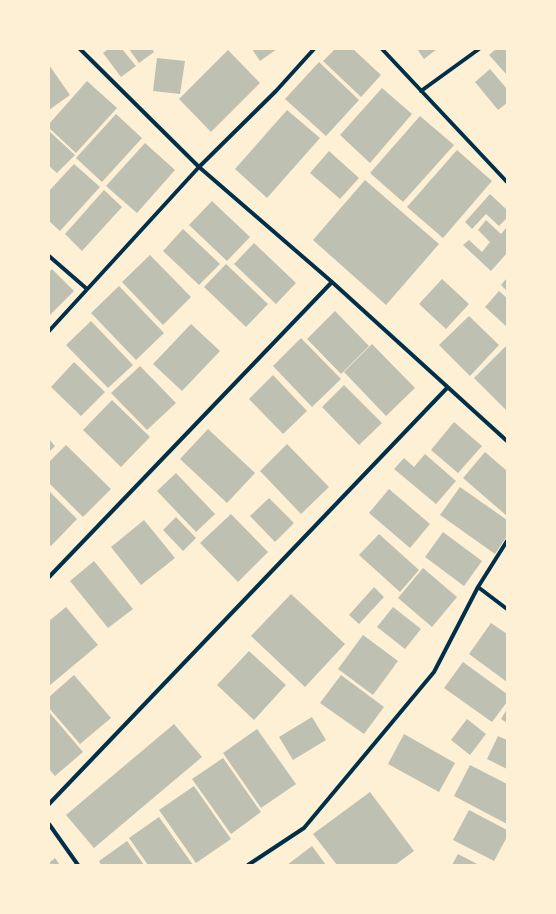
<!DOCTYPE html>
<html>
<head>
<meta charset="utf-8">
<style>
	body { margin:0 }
	#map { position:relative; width:556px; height:914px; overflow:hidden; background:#fdf0d5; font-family:Rubik,sans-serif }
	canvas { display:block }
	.frame { position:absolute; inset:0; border:50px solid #fdf0d5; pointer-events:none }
</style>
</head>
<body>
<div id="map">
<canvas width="556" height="914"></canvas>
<div class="frame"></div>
</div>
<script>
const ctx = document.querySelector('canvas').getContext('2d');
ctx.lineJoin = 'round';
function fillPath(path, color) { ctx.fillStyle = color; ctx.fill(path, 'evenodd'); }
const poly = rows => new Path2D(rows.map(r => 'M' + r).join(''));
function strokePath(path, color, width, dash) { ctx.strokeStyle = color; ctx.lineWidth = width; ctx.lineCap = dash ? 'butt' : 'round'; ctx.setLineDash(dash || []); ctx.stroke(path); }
const building = poly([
	[108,49,122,49,136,66,121,77,103,53],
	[129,49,152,49,154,52,139,63],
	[252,49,277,49,260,61],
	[335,49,353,49,381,75,361,97,323,61],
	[417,49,437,49,424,59],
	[496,49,507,49,507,75,489,55],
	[228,50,260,83,211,132,179,99],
	[157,58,185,61,180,94,153,91],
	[319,62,359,100,326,136,285,99],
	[49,65,70,95,49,110],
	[490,69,507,89,507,103,498,110,475,82],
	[87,81,117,108,76,153,49,128,49,124],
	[382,88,412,114,370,163,340,135],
	[287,110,320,138,267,198,235,169],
	[116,114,142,138,102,182,76,158],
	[420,116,454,145,403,202,370,173],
	[49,131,75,155,57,173,49,166],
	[145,143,175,170,137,213,106,186],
	[457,150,492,181,443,238,407,207],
	[329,151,359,178,340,199,310,173],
	[74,164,100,187,60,231,49,221,49,191],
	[365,180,439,244,386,305,313,240],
	[104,190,122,207,82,251,65,234],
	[490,194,507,210,507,218,499,226,486,214,472,229,465,222],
	[212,201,250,237,227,261,189,225],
	[486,220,501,234,507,227,507,253,491,271,463,245,469,240,482,252,490,242,478,230],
	[183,229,220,264,199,285,163,251],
	[254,243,296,283,276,304,234,264],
	[150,255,191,297,163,325,122,282],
	[226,264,268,304,246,327,204,287],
	[52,269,74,291,49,316,49,273],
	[507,278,507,291,501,285],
	[442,279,469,304,446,329,419,304],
	[119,286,164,333,136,360,91,313],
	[499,291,507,298,507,327,485,307],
	[335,311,369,346,341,374,307,339],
	[469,316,499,345,470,376,439,345],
	[91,321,133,365,108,388,66,345],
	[191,324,220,351,182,391,153,364],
	[301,338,341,379,312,407,273,366],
	[372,344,415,388,386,416,344,372],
	[507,345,507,411,474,378],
	[74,362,105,392,81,416,51,387],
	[140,366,176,403,147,430,111,393],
	[273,375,307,411,283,434,249,399],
	[344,385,382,423,359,445,322,407],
	[112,400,150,437,121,467,83,430],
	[454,422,482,446,458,473,431,450],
	[208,429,255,473,227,503,180,459],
	[49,439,55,446,49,452],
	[287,444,329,487,301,514,260,471],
	[66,445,111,489,83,517,49,483,49,462],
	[485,452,507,471,507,516,463,478],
	[425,454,456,481,436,504,394,469,404,458,414,467],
	[176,473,215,514,196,532,157,491],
	[460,487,507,520,507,536,495,554,440,515],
	[389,489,430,524,410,548,369,513],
	[49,491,77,519,51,546,49,544],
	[269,498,294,523,275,542,250,516],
	[231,514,268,552,238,582,200,543],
	[176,517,196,538,183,551,163,530],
	[144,520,175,558,141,585,111,547],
	[443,532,482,561,464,586,425,557],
	[379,534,419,570,400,592,359,555],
	[94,561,133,609,108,628,70,581],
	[423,568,457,597,432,627,398,598],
	[374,587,384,597,359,624,349,615],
	[291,594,345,644,305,687,251,636],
	[66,607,98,645,49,686,49,621],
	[393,607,421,629,405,649,377,627],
	[491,623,507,634,507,682,469,654],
	[363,635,398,661,373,695,338,669],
	[249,651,286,685,254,720,217,685],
	[463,662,507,694,507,702,492,722,444,688],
	[74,675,111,718,80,744,49,708,49,697],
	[341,675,384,707,364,734,320,703],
	[507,709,507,723,501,719],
	[49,712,83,752,55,776,49,769],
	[312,717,326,740,293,760,279,737],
	[467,719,486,734,470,755,451,740],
	[174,724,202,757,94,848,66,815],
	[257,729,296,784,261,808,223,753],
	[404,734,455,763,439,792,388,764],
	[498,736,507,740,507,769,487,759],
	[223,758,261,812,231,834,192,779],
	[470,765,507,784,507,824,454,796],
	[194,786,231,839,196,863,159,810],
	[370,792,414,851,395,865,337,865,313,834],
	[469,810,507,830,507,837,494,861,453,840],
	[159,817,193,865,148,865,129,838],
	[127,841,144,865,101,865,99,861],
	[312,846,326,865,287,865],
	[458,854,479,865,452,865],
	[55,858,60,865,49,865,49,863]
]);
const minor = poly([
	[80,49,199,167,332,282,507,441],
	[382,49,507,182],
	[421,91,479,49],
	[49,256,87,289],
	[49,331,199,167,276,91,314,49],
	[49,577,332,282],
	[478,587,507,609],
	[49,804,447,388],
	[49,824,78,865],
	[248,865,304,828,434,672,478,587,507,541]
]);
fillPath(building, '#bec0b2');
strokePath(minor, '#003049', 4);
</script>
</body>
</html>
